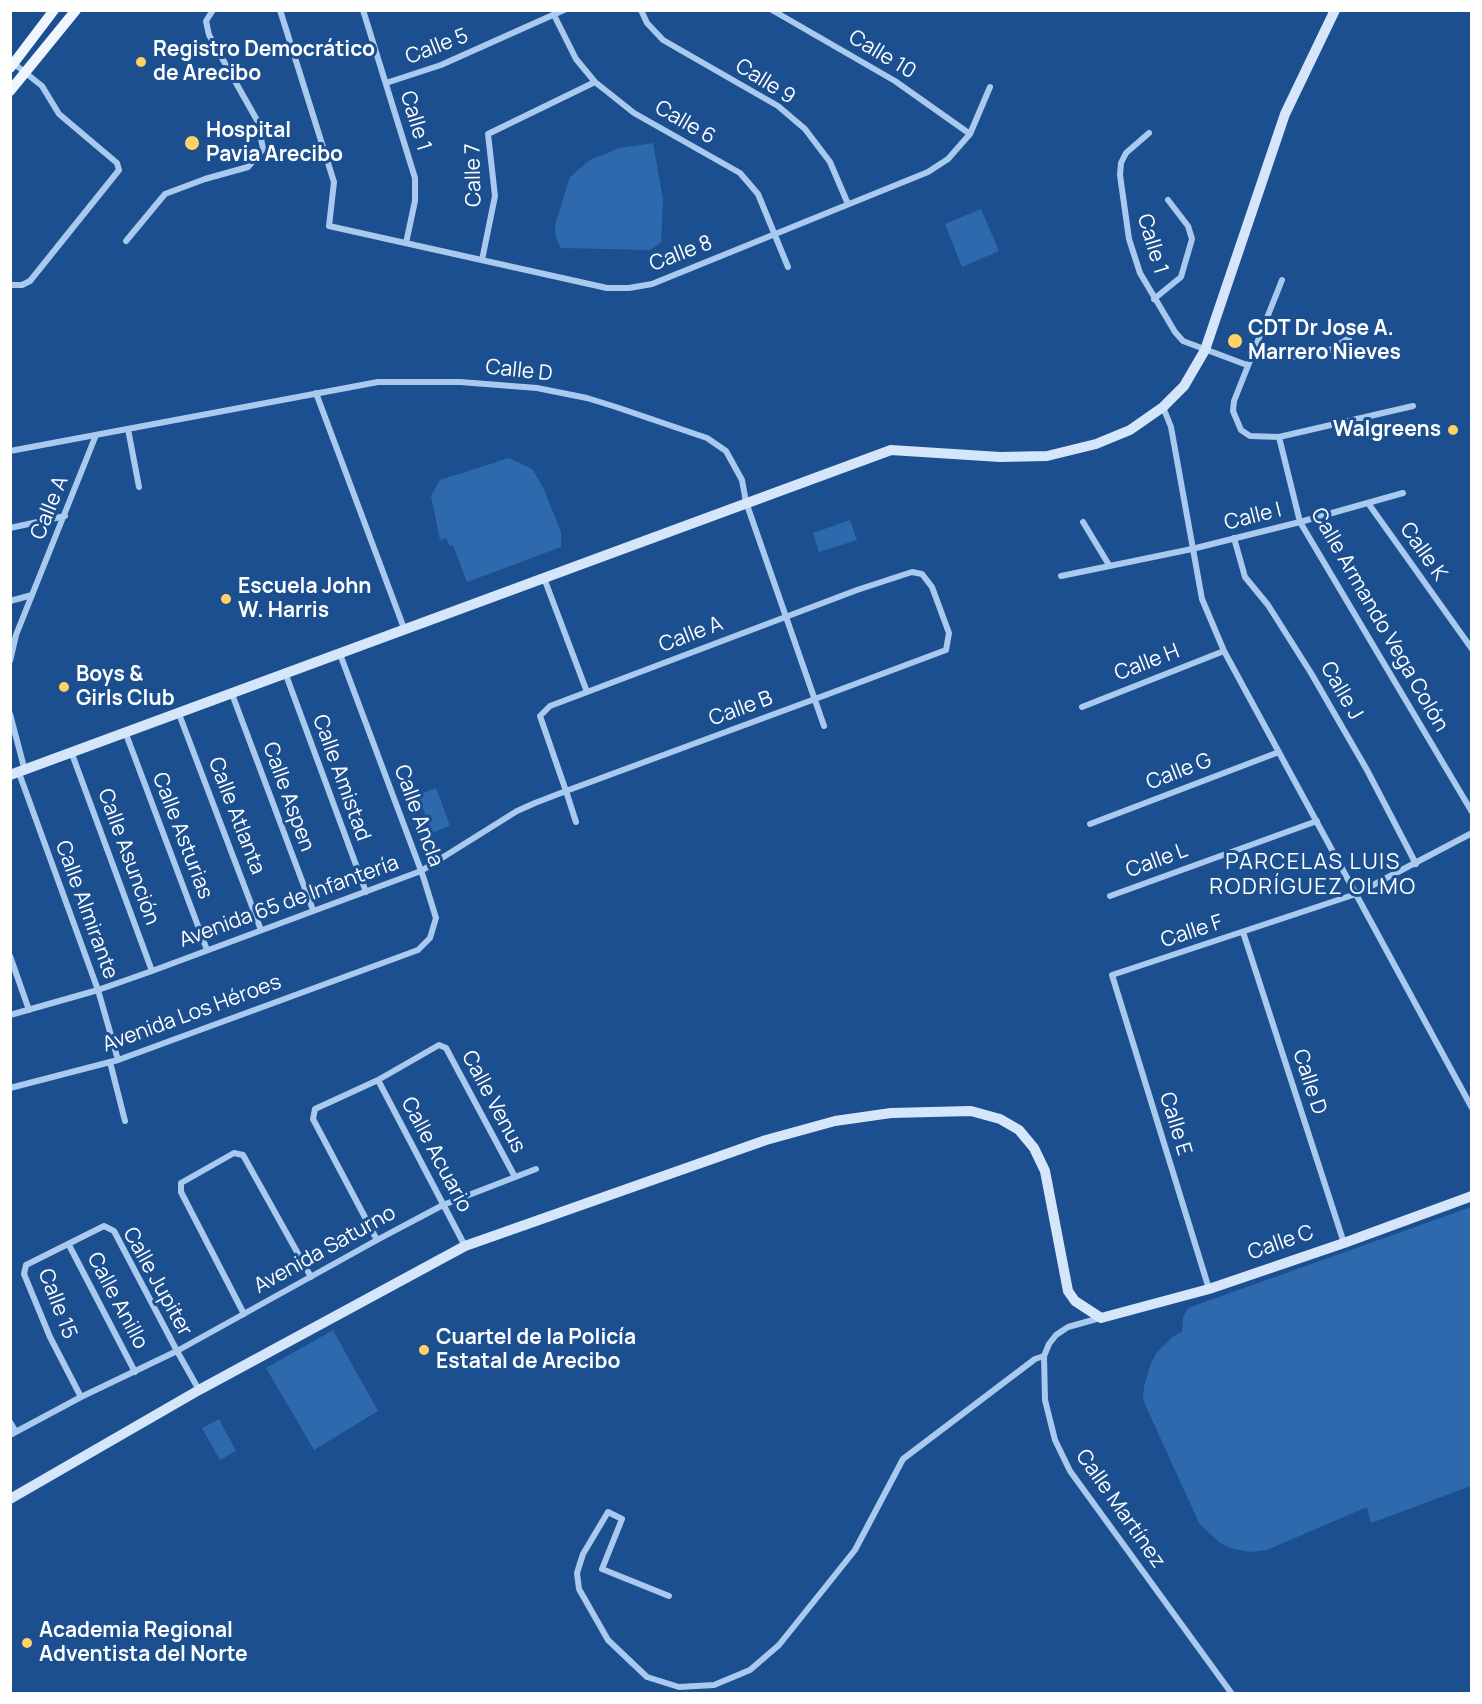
<!DOCTYPE html>
<html>
<head>
<meta charset="utf-8">
<style>
	body { margin:0 }
	#map { position:relative; width:1482px; height:1704px; overflow:hidden; background:#1b4f8f; font-family:Manrope,sans-serif }
	canvas { display:block }
	.frame { position:absolute; inset:0; border:12px solid #fff; pointer-events:none }
</style>
</head>
<body>
<div id="map">
<canvas width="1482" height="1704"></canvas>
<div class="frame"></div>
</div>
<script>
const ctx = document.querySelector('canvas').getContext('2d');
ctx.lineJoin = 'round';
function fillPath(path, color) { ctx.fillStyle = color; ctx.fill(path, 'evenodd'); }
const poly = rows => new Path2D(rows.map(r => 'M' + r).join(''));
function strokePath(path, color, width, dash) { ctx.strokeStyle = color; ctx.lineWidth = width; ctx.lineCap = dash ? 'butt' : 'round'; ctx.setLineDash(dash || []); ctx.stroke(path); }
function drawText(font, color, halo, rows, align = 'center') {
  ctx.font = font + ' Manrope,sans-serif'; ctx.lineWidth = 6; ctx.setLineDash([]); ctx.textBaseline = 'middle'; ctx.strokeStyle = halo; ctx.fillStyle = color; for (const [text, x, y, turn = 0] of rows) {
    ctx.save(); ctx.translate(x, y); ctx.rotate((+turn || 0) * Math.PI / 180); ctx.textAlign = isNaN(turn) ? turn : align; if (halo) ctx.strokeText(text, 0, 0); ctx.fillText(text, 0, 0); ctx.restore();
  }
}
const green = poly([
	[653,143,663,199,661,243,650,250,561,248,556,238,555,225,570,177,590,160,620,148],
	[981,209,999,251,962,267,945,224],
	[509,458,532,469,543,487,561,532,561,547,467,582,453,545,450,546,446,538,440,540,431,496,440,480],
	[850,520,857,540,819,552,813,533],
	[436,788,450,826,432,833,418,795],
	[1471,1207,1471,1486,1371,1523,1367,1507,1267,1550,1250,1552,1230,1548,1219,1542,1199,1523,1143,1400,1144,1386,1151,1363,1157,1352,1165,1344,1174,1336,1182,1332,1183,1318,1188,1308],
	[333,1330,378,1411,314,1450,266,1368],
	[219,1419,236,1451,220,1460,202,1428]
]);
const street = poly([
	[280,10,334,182,329,226,607,288,629,288,652,284,928,172,948,159,970,134,990,87],
	[363,10,415,178,415,201,406,243],
	[641,10,647,23,663,40,778,106,805,129,830,162,848,204],
	[772,10,895,81,970,134],
	[554,15,576,59,595,82,634,113,740,173,758,194,788,267],
	[386,83,441,65,564,10],
	[1149,133,1126,153,1121,163,1120,175,1129,239,1140,273,1175,332,1183,341,1247,365],
	[126,241,165,194,205,179,248,167,263,149,258,122,209,35,206,21,213,10],
	[482,260,495,196,488,134,595,82],
	[1282,280,1234,401,1233,411,1241,430,1250,436,1279,437,1413,406],
	[10,285,22,285,30,281,119,170,117,163,59,114,42,86,12,62],
	[1154,299,1181,277,1192,239,1188,226,1168,200],
	[1256,344,1277,353,1296,357,1330,350,1349,338],
	[316,393,405,631],
	[1163,407,1171,427,1202,599,1224,651,1472,1108],
	[128,429,139,487],
	[1279,437,1300,522,1472,812],
	[10,451,378,382,460,382,537,388,587,398,616,407,707,438,726,451,742,480,746,502,824,726],
	[1368,503,1472,649],
	[1083,522,1109,565],
	[10,528,65,516],
	[1234,538,1245,577,1268,605,1311,673,1367,770,1416,864],
	[1061,576,1192,549,1300,522,1403,493],
	[544,578,587,692],
	[10,601,32,595],
	[10,661,16,635,96,435],
	[286,675,366,892],
	[232,694,313,910],
	[1082,707,1224,651],
	[10,714,25,771],
	[179,714,261,930],
	[126,734,207,950],
	[72,754,152,971],
	[19,773,98,990,118,1060],
	[1090,824,1279,752],
	[1110,896,1317,821],
	[1243,932,1344,1243],
	[10,956,29,1010],
	[10,1015,98,990,152,971,421,871,517,811,535,803,566,791,815,699,946,650,949,633,932,587,922,574,912,572,857,590,550,706,540,716,566,791,576,822],
	[110,1062,125,1121],
	[378,1080,465,1246],
	[10,1088,118,1060,418,950,430,938,436,918,423,876,340,654],
	[377,1240,313,1119,315,1109,378,1080,439,1045,446,1048,515,1177],
	[69,1245,135,1372],
	[1209,1289,1112,975,1356,894,1472,833],
	[244,1314,181,1192,181,1183,234,1153,243,1155,311,1277],
	[1100,1318,1068,1327,1056,1335,1049,1344,1044,1356,1045,1400,1055,1440,1070,1471,1232,1694],
	[81,1397,50,1337,24,1274,26,1265,104,1226,114,1231,177,1351,199,1390],
	[10,1422,16,1432],
	[10,1435,81,1397,177,1351,377,1240,443,1205,536,1169],
	[669,1596,602,1569,622,1519,608,1512,583,1554,577,1573,579,1589,608,1640,647,1677,679,1687,714,1685,750,1670,779,1645,855,1550,903,1459,1035,1359,1044,1356]
]);
const secondary = poly([
	[10,775,891,450,1000,457,1047,456,1096,444,1130,430,1163,407,1184,386,1205,350,1285,114,1335,10],
	[10,1499,199,1390,465,1246,766,1140,835,1121,891,1113,971,1111,1000,1119,1019,1130,1034,1148,1045,1171,1068,1291,1075,1301,1101,1318,1209,1289,1344,1243,1472,1196]
]);
const primary = poly([
	[10,68,54,10],
	[10,91,76,10]
]);
const markers = [
	[141,62,6,"#ffd166"],
	[192,143,8,"#ffd166"],
	[1235,341,8,"#ffd166"],
	[1453,430,6,"#ffd166"],
	[226,599,6,"#ffd166"],
	[64,687,6,"#ffd166"],
	[424,1350,6,"#ffd166"],
	[27,1643,6,"#ffd166"]
];
const streetNames = [
	["Calle 5",437,47,-21],
	["Calle 10",882,55,31],
	["Calle 9",765,82,32],
	["Calle 1",415,121,73],
	["Calle 6",685,123,30],
	["Calle 7",474,175,-91],
	["Calle 1",1152,244,73],
	["Calle 8",681,254,-21],
	["Calle D",519,371,6],
	["Calle A",50,508,-68],
	["Calle I",1253,517,-14],
	["Calle K",1423,552,55],
	["Calle Armando Vega Colón",1379,620,60],
	["Calle A",691,635,-21],
	["Calle H",1147,663,-21],
	["Calle J",1341,691,60],
	["Calle B",741,709,-20],
	["Calle G",1179,772,-21],
	["Calle Amistad",341,778,70],
	["Calle Aspen",288,797,70],
	["Calle Atlanta",236,816,69],
	["Calle Ancla",418,816,70],
	["Calle Asturias",182,836,69],
	["Calle Asunción",128,857,70],
	["Calle L",1157,861,-20],
	["Avenida 65 de Infantería",289,902,-20],
	["Calle Almirante",86,910,70],
	["Calle F",1192,932,-18],
	["Avenida Los Héroes",192,1014,-20],
	["Calle D",1309,1082,72],
	["Calle Venus",493,1102,62],
	["Calle E",1175,1124,73],
	["Calle Acuario",436,1155,62],
	["Calle C",1281,1243,-19],
	["Avenida Saturno",325,1250,-29],
	["Calle Jupiter",157,1282,61],
	["Calle Anillo",117,1301,62],
	["Calle 15",57,1304,69],
	["Calle Martínez",1120,1509,55]
];
const poiNames = [
	["Registro Democrático",153,50],
	["de Arecibo",153,74],
	["Hospital",206,131],
	["Pavia Arecibo",206,155],
	["CDT Dr Jose A.",1248,329],
	["Marrero Nieves",1248,353],
	["Walgreens",1441,430,"right"],
	["Escuela John",238,587],
	["W. Harris",238,611],
	["Boys &",76,675],
	["Girls Club",76,699],
	["Cuartel de la Policía",436,1338],
	["Estatal de Arecibo",436,1362],
	["Academia Regional",39,1631],
	["Adventista del Norte",39,1655]
];
const neighbourhoodNames = [
	["PARCELAS LUIS",1313,863],
	["RODRÍGUEZ OLMO",1313,888]
];
fillPath(green, '#2e69ad');
strokePath(street, '#a9c9ee', 6);
strokePath(secondary, '#d6e6fa', 10);
strokePath(primary, '#f0f6ff', 10);
for (const [x, y, r, color] of markers) { const dot = new Path2D(); dot.arc(x, y, r, 0, 2 * Math.PI); ctx.fillStyle = color; ctx.fill(dot); strokePath(dot, '#1b4f8f', 2); }
drawText('21px', '#fff', '#1b4f8f', streetNames);
drawText('bold 21px', '#fff', '#1b4f8f', poiNames, 'left');
ctx.letterSpacing = '1.5px';
drawText('22px', '#fff', '#1b4f8f', neighbourhoodNames);
ctx.letterSpacing = '0px';
</script>
</body>
</html>
